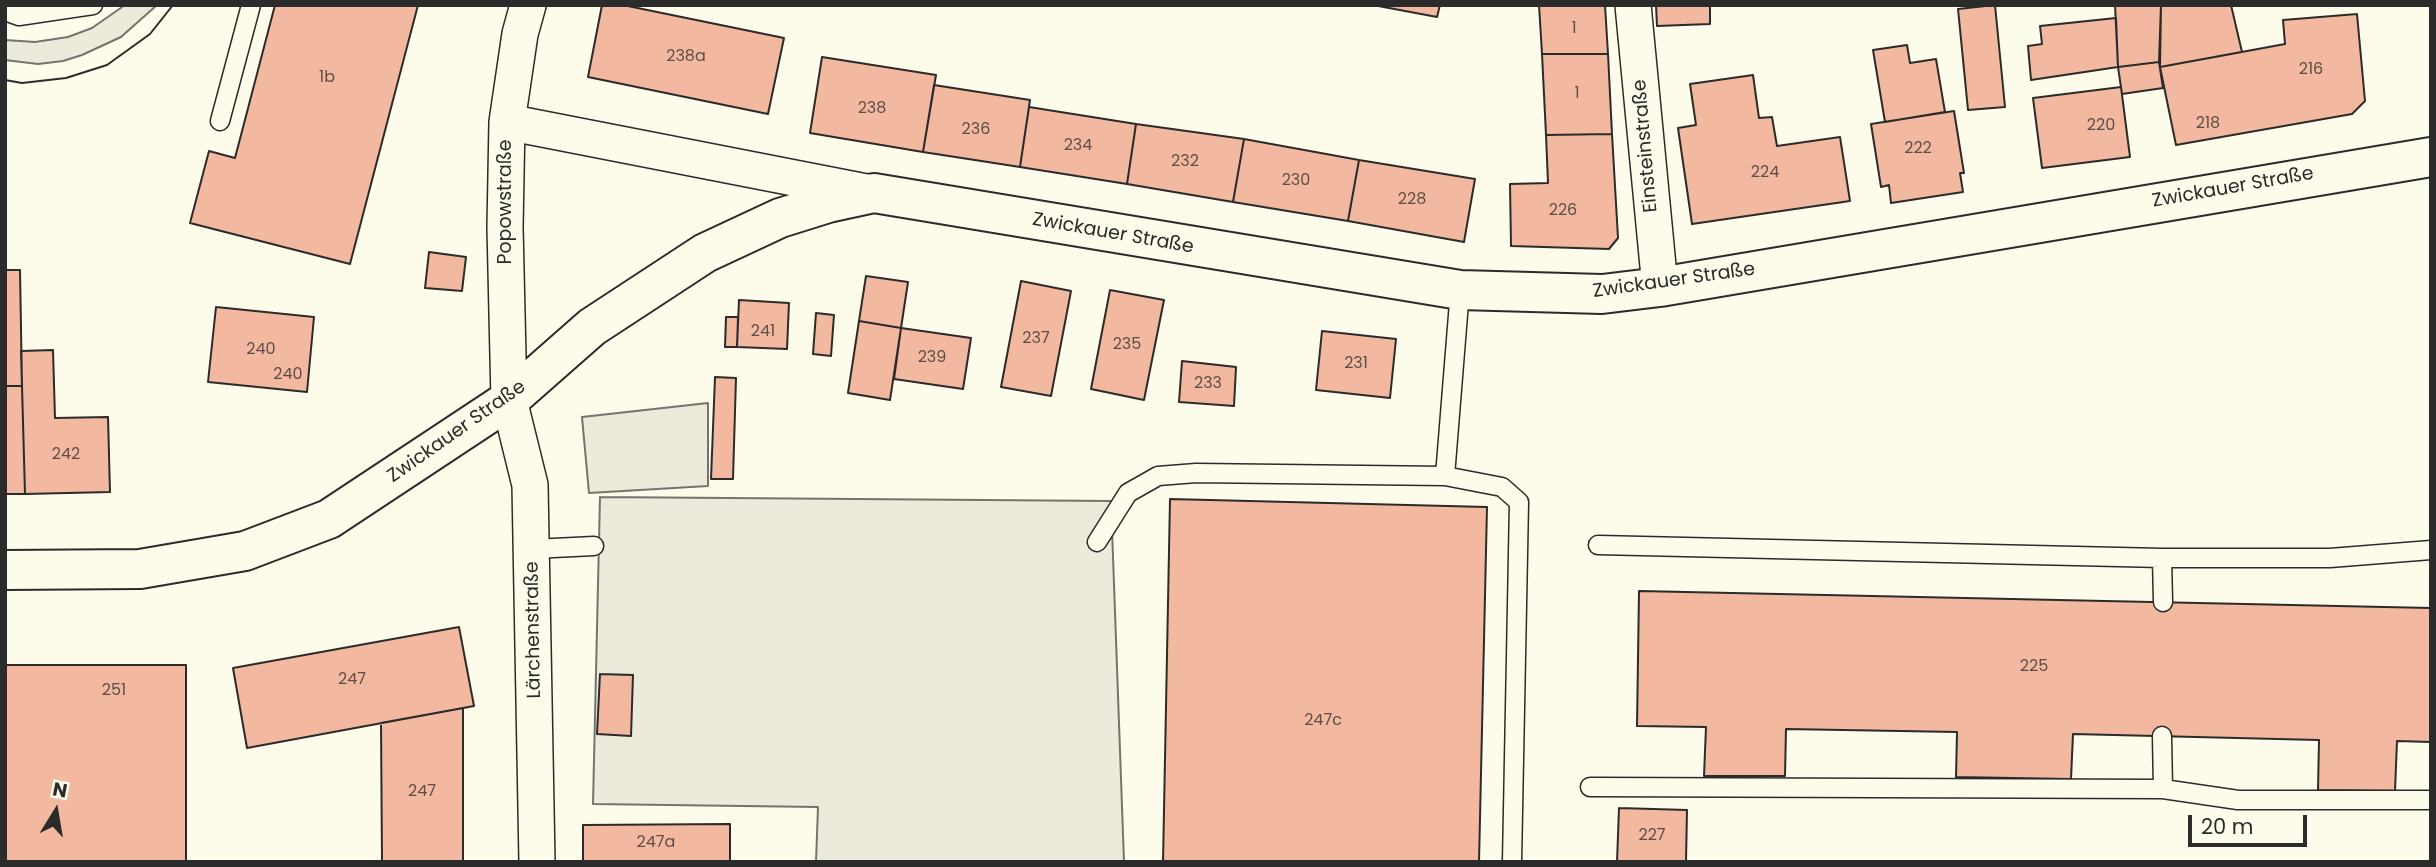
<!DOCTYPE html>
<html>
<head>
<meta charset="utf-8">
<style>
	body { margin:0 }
	#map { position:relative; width:2436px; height:867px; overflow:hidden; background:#fdfbea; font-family:Poppins,sans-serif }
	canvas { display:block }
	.frame { position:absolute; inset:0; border:7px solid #2b2b2b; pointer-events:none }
	.north { position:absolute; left:21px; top:776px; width:70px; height:70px; -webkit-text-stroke:5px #fdfbea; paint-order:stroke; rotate:11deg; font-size:19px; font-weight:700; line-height:28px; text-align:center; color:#2b2b2b }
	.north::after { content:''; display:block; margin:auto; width:24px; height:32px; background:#2b2b2b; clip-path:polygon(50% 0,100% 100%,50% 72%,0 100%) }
	.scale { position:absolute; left:2188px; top:815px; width:119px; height:32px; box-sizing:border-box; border:4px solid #2b2b2b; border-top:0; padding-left:9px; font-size:21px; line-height:24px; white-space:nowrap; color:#2b2b2b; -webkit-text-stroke:5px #fdfbea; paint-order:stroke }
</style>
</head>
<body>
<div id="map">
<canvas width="2436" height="867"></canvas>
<div class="frame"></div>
<div class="north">N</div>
<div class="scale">20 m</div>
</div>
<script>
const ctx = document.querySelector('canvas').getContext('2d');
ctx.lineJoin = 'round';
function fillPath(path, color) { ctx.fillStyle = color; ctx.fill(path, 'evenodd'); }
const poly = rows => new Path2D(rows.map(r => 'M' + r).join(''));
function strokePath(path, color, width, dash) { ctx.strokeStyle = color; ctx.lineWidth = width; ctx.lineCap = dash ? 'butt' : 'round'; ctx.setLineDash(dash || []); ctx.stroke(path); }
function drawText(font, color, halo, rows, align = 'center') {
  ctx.font = font + ' Poppins,sans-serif'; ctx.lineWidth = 5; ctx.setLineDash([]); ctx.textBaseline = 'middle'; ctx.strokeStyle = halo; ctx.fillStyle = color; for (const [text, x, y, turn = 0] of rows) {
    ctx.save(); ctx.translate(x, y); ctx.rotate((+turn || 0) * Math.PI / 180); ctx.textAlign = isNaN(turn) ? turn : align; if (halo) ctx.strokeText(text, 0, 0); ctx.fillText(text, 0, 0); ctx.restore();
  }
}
const green = poly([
	[125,5,157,5,121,37,82,55,63,61,38,64,5,60,5,40,35,42,68,37,92,28,125,5]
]);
const parking = poly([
	[708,403,708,486,589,493,582,417,708,403],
	[600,497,1111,501,1124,862,816,862,818,807,593,804,600,497]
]);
const building = poly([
	[275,5,418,5,350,264,190,223,209,151,235,158,275,5],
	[602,5,623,5,784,38,768,114,588,77,602,5],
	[1373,5,1440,5,1437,17,1373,5],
	[1539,5,1605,5,1608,54,1542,54,1539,5],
	[1656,5,1710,5,1710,24,1657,26,1656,5],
	[1995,5,2005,107,1968,110,1958,9,1995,5],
	[2115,5,2161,5,2159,62,2118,67,2115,5],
	[2161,5,2231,5,2242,52,2160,67,2161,5],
	[2357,14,2365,101,2352,114,2176,145,2160,67,2285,44,2283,20,2357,14],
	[2116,18,2118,67,2031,80,2028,46,2042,44,2040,26,2116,18],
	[1907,45,1910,63,1936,59,1945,112,1885,122,1873,50,1907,45],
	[1542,54,1608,54,1612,134,1546,135,1542,54],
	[822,57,936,75,923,152,810,133,822,57],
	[2159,62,2163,88,2122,94,2118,67,2159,62],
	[1753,75,1759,118,1772,117,1777,146,1840,137,1850,201,1692,224,1678,128,1696,125,1690,84,1753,75],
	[934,85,1030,100,1020,167,923,152,934,85],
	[2121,87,2130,157,2042,168,2033,98,2121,87],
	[1029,107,1136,124,1127,184,1020,167,1029,107],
	[1954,111,1964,173,1960,173,1963,192,1891,203,1889,185,1881,187,1871,124,1954,111],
	[1136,124,1244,139,1233,202,1127,184,1136,124],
	[1612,134,1618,238,1609,249,1511,246,1510,184,1548,183,1546,135,1612,134],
	[1244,139,1359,160,1348,221,1233,202,1244,139],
	[1359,160,1475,179,1464,242,1348,221,1359,160],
	[429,252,466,257,462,291,425,288,429,252],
	[5,270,20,270,22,386,5,386,5,270],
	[866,276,908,282,901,328,859,321,866,276],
	[1021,281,1071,291,1051,396,1001,387,1021,281],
	[1110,290,1164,300,1144,400,1091,389,1110,290],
	[739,300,789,303,787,349,737,347,739,300],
	[216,307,314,317,307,392,208,382,216,307],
	[816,313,834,315,831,356,813,354,816,313],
	[726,317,738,317,737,347,725,347,726,317],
	[859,321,901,328,890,400,848,393,859,321],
	[901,328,971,338,963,389,894,379,901,328],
	[1322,331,1396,339,1390,398,1316,390,1322,331],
	[53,350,55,418,108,417,110,492,25,494,21,351,53,350],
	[1182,361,1236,367,1234,406,1179,402,1182,361],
	[715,377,736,378,733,479,711,479,715,377],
	[5,386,22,386,25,494,5,494,5,386],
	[1170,499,1487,507,1479,862,1163,862,1170,499],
	[1639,591,2431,608,2431,742,2397,741,2395,791,2318,790,2319,740,2073,734,2071,779,1956,777,1957,732,1786,729,1785,776,1704,776,1706,727,1637,726,1639,591],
	[459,627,474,706,247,748,233,668,459,627],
	[5,665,186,665,186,862,5,862,5,665],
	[600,674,633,675,631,736,597,734,600,674],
	[463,708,463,862,382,862,381,723,463,708],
	[1619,808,1687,810,1686,862,1617,862,1619,808],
	[730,824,730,862,583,862,583,825,730,824]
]);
const lane = poly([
	[5,11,19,16,93,5],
	[220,121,251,5],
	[1445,476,1460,290],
	[1097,542,1128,493,1158,476,1196,473,1445,476,1502,487,1519,502,1512,862],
	[1598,545,2162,558,2330,558,2431,550],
	[533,549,594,546],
	[2162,558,2163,602],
	[2162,736,2163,789],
	[1590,787,2163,789,2238,800,2431,800]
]);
const street = poly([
	[528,5,520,34,507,122,505,227,509,400,530,485,537,862],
	[1633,5,1660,287],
	[507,122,871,193]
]);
const secondary = poly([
	[5,570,140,569,245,551,329,519,509,400,592,327,705,253,780,218,828,203,874,193,1460,290,1602,294,1660,287,2431,157]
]);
const tram = poly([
	[5,80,22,83,66,78,107,65,150,34,173,5]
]);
const numberNames = [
	["1",1574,29],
	["238a",686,57],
	["216",2311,70],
	["1b",327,78],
	["1",1577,94],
	["238",872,109],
	["218",2208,124],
	["220",2101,126],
	["236",976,130],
	["234",1078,146],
	["222",1918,149],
	["232",1185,162],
	["224",1765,173],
	["230",1296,181],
	["228",1412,200],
	["226",1563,211],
	["241",763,332],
	["237",1036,339],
	["235",1127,345],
	["240",261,350],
	["239",932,358],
	["231",1356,364],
	["240",288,375],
	["233",1208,384],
	["242",66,455],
	["225",2034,667],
	["247",352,680],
	["251",114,691],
	["247c",1323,721],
	["247",422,792],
	["227",1652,836],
	["247a",656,843]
];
const streetNames = [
	["Einsteinstraße",1646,146,-95],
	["Zwickauer Straße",2233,188,-10],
	["Popowstraße",506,202,-90],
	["Zwickauer Straße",1113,234,10],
	["Zwickauer Straße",1674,281,-8],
	["Zwickauer Straße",457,432,-35],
	["Lärchenstraße",534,630,-91]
];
fillPath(green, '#ecebdb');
strokePath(green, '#74746e', 2);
fillPath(parking, '#eceadb');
strokePath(parking, '#74746e', 2);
fillPath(building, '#f2b8a0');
strokePath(building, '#2b2b2b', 2);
strokePath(lane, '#2b2b2b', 21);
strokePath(street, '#2b2b2b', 38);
strokePath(secondary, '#2b2b2b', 42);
strokePath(lane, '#fdfbea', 18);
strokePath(street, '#fdfbea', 35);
strokePath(secondary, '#fdfbea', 38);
strokePath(tram, '#2b2b2b', 2);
drawText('16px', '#5d4e48', null, numberNames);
drawText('19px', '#2b2b2b', '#fdfbea', streetNames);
</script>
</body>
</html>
